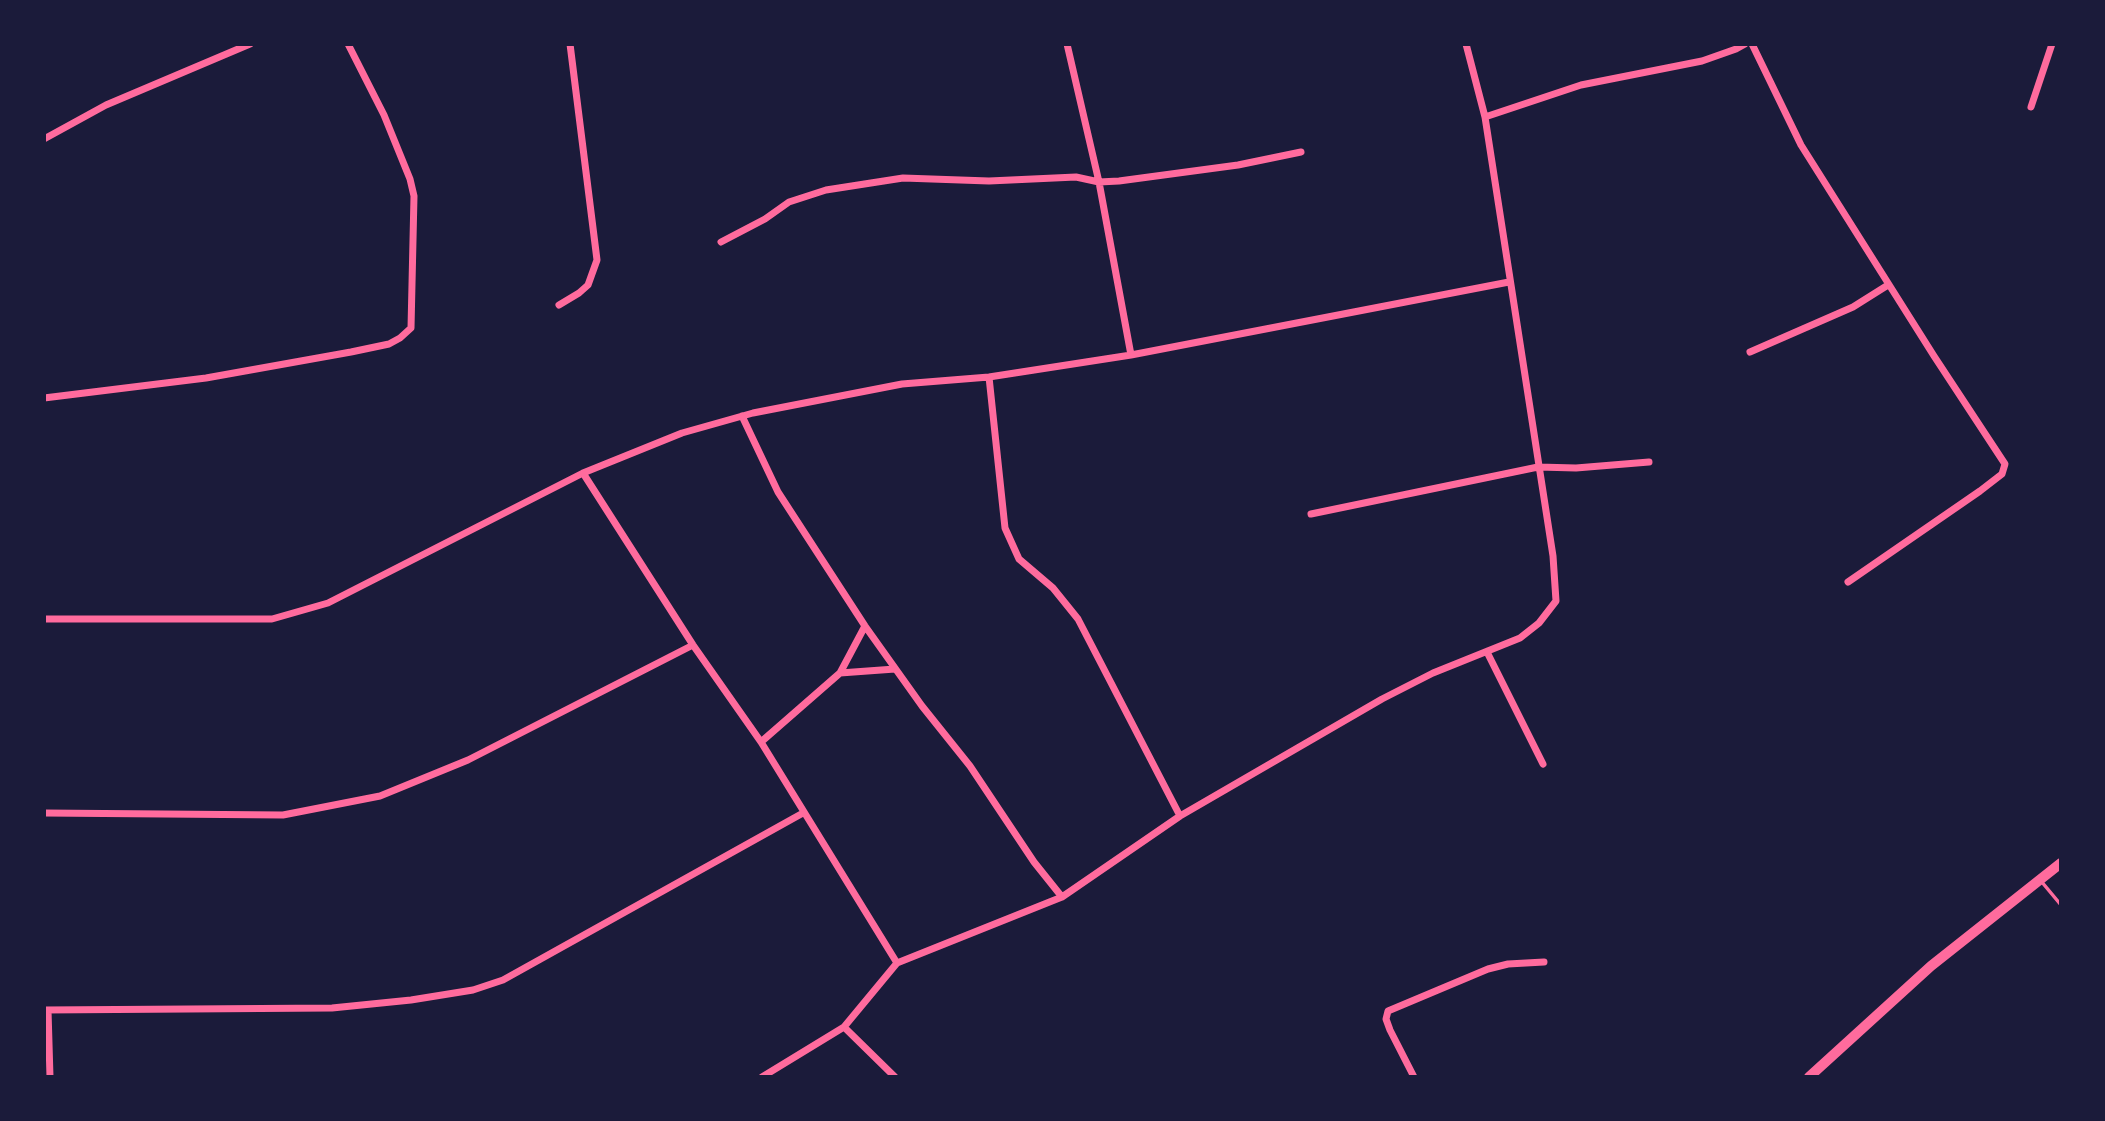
<!DOCTYPE html>
<html>
<head>
<meta charset="utf-8">
<style>
	body { margin:0 }
	#map { position:relative; width:2105px; height:1121px; overflow:hidden; background:#1b1b3a; font-family:"Sofia Sans Condensed",sans-serif }
	canvas { display:block }
	.frame { position:absolute; inset:0; border:46px solid #1b1b3a; pointer-events:none }
</style>
</head>
<body>
<div id="map">
<canvas width="2105" height="1121"></canvas>
<div class="frame"></div>
</div>
<script>
const ctx = document.querySelector('canvas').getContext('2d');
ctx.lineJoin = 'round';
const poly = rows => new Path2D(rows.map(r => 'M' + r).join(''));
function strokePath(path, color, width, dash) { ctx.strokeStyle = color; ctx.lineWidth = width; ctx.lineCap = dash ? 'butt' : 'round'; ctx.setLineDash(dash || []); ctx.stroke(path); }
const service = poly([
	[2041,881,2061,905]
]);
const minor = poly([
	[1067,44,1099,182,1131,355],
	[1752,44,1801,145,1934,356,2005,464,2002,474,1980,491,1848,582],
	[2031,107,2052,44],
	[1485,117,1581,85,1702,61,1736,49,1745,44],
	[44,139,106,105,250,44],
	[721,242,765,219,789,202,826,190,903,178,989,181,1076,177,1099,182,1119,181,1238,165,1301,152],
	[559,305,579,293,588,285,597,260,570,44],
	[1750,352,1853,307,1888,285],
	[989,377,1005,528,1019,559,1053,588,1078,619,1180,816],
	[44,398,206,378,351,352,389,344,400,338,411,328,414,196,410,179,384,115,348,44],
	[742,416,778,492,865,626,922,706,970,766,1034,862,1062,897],
	[583,473,693,645,761,742,897,963],
	[1311,514,1538,467,1576,468,1649,462],
	[44,619,272,619,328,603,583,473,682,433,753,413,902,384,989,377,1131,355,1509,282],
	[865,626,840,673,895,669],
	[1487,652,1543,764],
	[761,742,840,673],
	[44,813,283,815,380,796,468,760,693,645],
	[44,1010,332,1008,411,1000,473,990,503,980,803,813],
	[48,1010,50,1077],
	[844,1027,895,1077],
	[762,1077,844,1027,897,963,1062,897,1180,816,1382,699,1433,673,1520,638,1539,623,1556,601,1553,556,1485,117,1466,44],
	[1414,1077,1390,1030,1386,1019,1388,1011,1488,969,1508,964,1544,962]
]);
const tertiary = poly([
	[1809,1077,1931,966,2061,863]
]);
strokePath(service, '#ff6b9d', 3.5);
strokePath(minor, '#ff6b9d', 7);
strokePath(tertiary, '#ff6b9d', 10);
</script>
</body>
</html>
